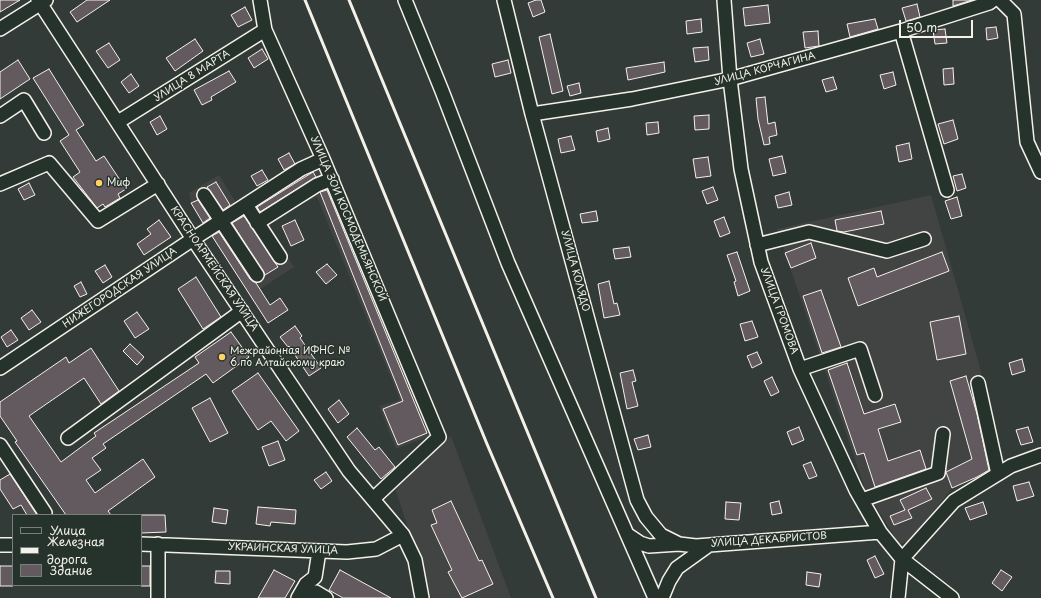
<!DOCTYPE html>
<html>
<head>
<meta charset="utf-8">
<style>
	body { margin:0 }
	#map { position:relative; width:1041px; height:598px; overflow:hidden; background:#323b37; font-family:"Playpen Sans",sans-serif }
	canvas { display:block }
	.legend { position:absolute; left:12px; top:514px; width:130px; height:72px; box-sizing:border-box; background:#26332d; border:1px solid #787f78; margin:0; padding:5px 7px; list-style:none; font-size:12px; color:#f4f1e8 }
	.legend li { display:flex; align-items:center; gap:8px; height:20px }
	.legend b { width:20px; border:1px solid #787f78 }
	.scale { position:absolute; left:899px; top:20px; width:74px; height:18px; box-sizing:border-box; border:2px solid #f4f1e8; border-top:0; padding-left:5px; font-size:12px; line-height:14px; white-space:nowrap; color:#f4f1e8; -webkit-text-stroke:3px #26332d; paint-order:stroke }
</style>
</head>
<body>
<div id="map">
<canvas width="1041" height="598"></canvas>
<ul class="legend">
<li><b style="height:5px;background:#26332d"></b>Улица</li>
<li><b style="height:5px;background:#f4f1e8"></b>Железная дорога</li>
<li><b style="height:11px;background:#635a60"></b>Здание</li>
</ul>
<div class="scale">50 m</div>
</div>
<script>
const ctx = document.querySelector('canvas').getContext('2d');
ctx.lineJoin = 'round';
function fillPath(path, color) { ctx.fillStyle = color; ctx.fill(path, 'evenodd'); }
const poly = rows => new Path2D(rows.map(r => 'M' + r).join(''));
function strokePath(path, color, width, dash) { ctx.strokeStyle = color; ctx.lineWidth = width; ctx.lineCap = dash ? 'butt' : 'round'; ctx.setLineDash(dash || []); ctx.stroke(path); }
function drawText(font, color, halo, rows, align = 'center') {
  ctx.font = font + ' "Playpen Sans",sans-serif'; ctx.lineWidth = 3; ctx.setLineDash([]); ctx.textBaseline = 'middle'; ctx.strokeStyle = halo; ctx.fillStyle = color; for (const [text, x, y, turn = 0] of rows) {
    ctx.save(); ctx.translate(x, y); ctx.rotate((+turn || 0) * Math.PI / 180); ctx.textAlign = isNaN(turn) ? turn : align; if (halo) ctx.strokeText(text, 0, 0); ctx.fillText(text, 0, 0); ctx.restore();
  }
}
const built = poly([
	[318,165,330,187,432,435,396,449,379,406,400,400,317,197,265,221,294,267,260,289,265,298,255,304,204,224,191,203,189,193,219,175,237,204],
	[931,195,979,364,998,453,995,470,952,488,911,541,899,544,865,489,777,229],
	[451,436,511,598,431,598,394,485]
]);
const building = poly([
	[0,0,20,0,0,12,0,0],
	[87,0,110,0,77,22,70,12,87,0],
	[536,0,541,0,545,12,533,17,528,3,536,0],
	[953,0,972,0,953,6,953,0],
	[917,4,920,17,906,21,902,8,917,4],
	[768,5,770,23,745,26,743,8,768,5],
	[245,7,252,20,238,27,231,15,245,7],
	[701,19,702,32,687,34,686,21,701,19],
	[875,19,878,29,850,37,847,24,875,19],
	[996,27,998,38,987,40,986,28,996,27],
	[945,29,947,43,935,44,933,30,945,29],
	[818,31,819,46,805,48,803,32,818,31],
	[550,34,563,91,552,94,539,37,550,34],
	[195,39,203,51,175,71,166,58,195,39],
	[760,39,764,54,751,57,747,43,760,39],
	[109,43,120,60,108,68,96,51,109,43],
	[708,47,709,60,695,62,693,48,708,47],
	[262,49,268,59,254,68,248,58,262,49],
	[18,60,30,79,0,99,0,72,18,60],
	[508,60,511,73,495,77,492,64,508,60],
	[664,62,665,72,628,80,626,68,664,62],
	[953,68,954,84,944,85,943,69,953,68],
	[49,69,84,125,76,130,96,161,104,156,126,189,118,194,120,198,105,207,103,204,97,208,73,177,80,172,60,141,69,135,33,78,49,69],
	[229,71,236,82,211,97,212,100,202,105,194,90,229,71],
	[893,72,896,85,884,89,880,75,893,72],
	[131,74,139,86,129,93,121,82,131,74],
	[833,77,837,89,826,92,822,80,833,77],
	[579,83,581,93,570,96,567,86,579,83],
	[765,97,768,124,775,122,777,135,769,137,770,144,764,145,758,119,756,98,765,97],
	[709,115,709,129,695,130,694,116,709,115],
	[160,116,167,129,157,135,150,122,160,116],
	[953,120,958,139,944,144,938,124,953,120],
	[658,122,659,133,647,135,646,123,658,122],
	[608,128,610,139,598,142,596,131,608,128],
	[571,136,575,150,561,153,558,139,571,136],
	[909,143,912,159,899,162,896,146,909,143],
	[289,153,295,164,284,170,278,159,289,153],
	[782,156,786,173,773,176,769,159,782,156],
	[708,157,711,176,696,178,693,159,708,157],
	[262,170,268,180,257,186,251,176,262,170],
	[313,172,316,177,260,212,257,207,313,172],
	[962,174,966,188,957,191,953,176,962,174],
	[216,182,230,205,223,210,207,187,216,182],
	[29,183,35,195,24,200,18,189,29,183],
	[713,187,718,200,707,204,702,191,713,187],
	[327,190,427,433,398,445,383,409,403,401,320,192,327,190],
	[789,192,792,205,778,208,775,196,789,192],
	[957,197,962,216,951,219,945,201,957,197],
	[198,200,210,218,203,223,191,203,198,200],
	[596,211,598,221,582,223,580,214,596,211],
	[881,211,884,224,844,232,837,231,835,220,881,211],
	[244,216,278,267,265,275,232,223,244,216],
	[724,217,730,233,720,237,714,221,724,217],
	[159,220,171,237,144,255,137,244,151,234,147,229,159,220],
	[295,220,304,240,291,246,282,226,295,220],
	[219,232,250,279,256,283,270,305,280,298,288,310,268,323,212,236,219,232],
	[811,243,816,258,791,268,785,253,811,243],
	[629,247,631,257,615,259,613,249,629,247],
	[737,252,750,291,738,296,734,282,736,281,727,255,737,252],
	[942,252,949,271,858,306,848,278,874,268,877,277,942,252],
	[327,264,337,275,326,284,316,272,327,264],
	[105,265,112,277,103,283,95,271,105,265],
	[196,277,221,317,203,329,178,289,196,277],
	[609,281,614,304,617,303,620,315,604,318,598,284,609,281],
	[81,282,87,294,80,297,74,286,81,282],
	[821,290,841,347,822,353,803,296,821,290],
	[32,310,41,322,29,330,21,318,32,310],
	[137,312,149,329,135,338,124,321,137,312],
	[959,316,966,354,937,360,930,322,959,316],
	[752,321,758,337,745,341,740,324,752,321],
	[295,326,302,336,300,338,321,368,309,376,289,346,288,347,280,337,295,326],
	[11,330,18,340,7,347,1,337,11,330],
	[231,332,249,357,213,383,206,374,103,444,106,448,92,458,101,470,86,480,95,493,143,459,155,477,108,511,111,515,66,515,15,442,17,441,0,416,0,402,66,357,69,363,91,348,119,391,101,404,84,378,29,416,61,462,96,436,94,433,199,363,195,357,231,332],
	[130,344,144,357,137,365,123,351,130,344],
	[757,352,762,363,752,368,747,356,757,352],
	[1022,359,1025,371,1012,375,1009,363,1022,359],
	[847,363,864,414,895,404,901,422,878,429,888,461,920,450,926,469,875,487,864,453,857,455,828,370,847,363],
	[633,370,636,381,632,382,638,406,627,409,620,373,633,370],
	[258,373,299,431,286,441,271,421,258,430,232,391,258,373],
	[966,376,977,414,989,470,977,477,952,488,946,472,972,459,950,381,966,376],
	[772,377,779,392,771,396,764,381,772,377],
	[210,398,228,433,210,442,192,408,210,398],
	[339,400,349,414,338,423,328,409,339,400],
	[799,427,804,440,792,445,787,432,799,427],
	[1028,427,1033,442,1021,445,1016,430,1028,427],
	[357,428,375,450,379,447,395,467,381,479,347,437,357,428],
	[648,435,651,447,638,450,634,439,648,435],
	[278,441,285,460,269,466,262,447,278,441],
	[811,462,817,476,809,479,803,465,811,462],
	[326,472,332,481,321,489,314,480,326,472],
	[10,474,37,515,27,515,21,505,13,509,0,489,0,480,10,474],
	[1029,482,1034,496,1017,501,1013,486,1029,482],
	[926,488,932,499,908,510,912,518,894,525,890,516,905,510,900,500,926,488],
	[451,501,479,561,482,560,493,584,462,598,448,572,452,570,431,525,437,523,432,510,451,501],
	[779,501,782,513,772,515,770,503,779,501],
	[726,502,741,503,739,520,725,519,726,502],
	[983,502,987,514,970,520,965,508,983,502],
	[258,507,296,510,295,524,271,522,270,526,256,524,258,507],
	[214,508,228,510,226,524,212,522,214,508],
	[141,515,165,515,166,532,141,533,141,515],
	[875,556,884,574,875,578,867,560,875,556],
	[0,566,13,566,13,586,0,586,0,566],
	[141,566,150,566,150,586,141,586,141,566],
	[274,570,295,581,285,598,258,598,274,570],
	[340,570,391,598,343,598,329,590,340,570],
	[1001,570,1012,577,1002,591,992,583,1001,570],
	[216,571,230,571,230,584,215,583,216,571],
	[807,572,821,574,819,587,806,585,807,572]
]);
const minor = poly([
	[38,0,193,239,349,471,403,535,415,560,422,598],
	[260,0,265,30,323,159,439,437,373,499],
	[405,0,442,91,508,263,655,598],
	[504,0,532,114,637,500,646,517,661,535,679,544,696,546,880,532],
	[724,0,730,79,741,169,761,262,800,369,856,490,880,532,902,559,952,598],
	[1000,0,1014,14,1027,142,1041,172],
	[0,29,46,0],
	[901,31,947,190],
	[532,114,632,99,730,79,901,31,989,3,993,0],
	[0,116,24,100,44,133],
	[118,122,265,30],
	[0,184,49,163,98,221,158,184],
	[204,195,257,275],
	[246,205,280,257],
	[257,223,317,185,332,179],
	[757,245,809,232,887,251,924,239],
	[0,368,193,239,301,169,323,159],
	[800,369,860,349,875,395],
	[978,383,998,474],
	[68,438,242,311],
	[0,445,45,513],
	[862,500,938,473,943,434],
	[628,535,640,543,649,546,679,544],
	[141,544,347,552,376,549,403,535],
	[0,545,13,545],
	[902,559,954,501,1011,466,1041,455],
	[158,598,158,544],
	[298,598,306,584,315,577,319,551],
	[312,598,316,592,326,598],
	[662,598,669,581,677,568,709,545],
	[898,598,902,559]
]);
const rail = poly([
	[305,0,487,444,553,598],
	[349,0,596,598]
]);
const markers = [
	[99,183,4,"#ffd166"],
	[222,357,4,"#ffd166"]
];
const streetNames = [
	["УЛИЦА КОРЧАГИНА",765,69,-15],
	["УЛИЦА 8 МАРТА",192,76,-32],
	["УЛИЦА ЗОИ КОСМОДЕМЬЯНСКОЙ",348,219,67],
	["КРАСНОАРМЕЙСКАЯ УЛИЦА",214,269,56],
	["УЛИЦА КОЛЯДО",575,271,75],
	["НИЖЕГОРОДСКАЯ УЛИЦА",120,288,-34],
	["УЛИЦА ГРОМОВА",779,311,70],
	["УЛИЦА ДЕКАБРИСТОВ",769,540,-4],
	["УКРАИНСКАЯ УЛИЦА",283,549,2]
];
const poiNames = [
	["Миф",107,183],
	["Межрайонная ИФНС №",230,351],
	["6 по Алтайскому краю",230,363]
];
fillPath(built, '#414443');
fillPath(building, '#635a60');
strokePath(building, '#f4f1e8', 1);
strokePath(minor, '#f4f1e8', 16);
strokePath(minor, '#26332d', 13);
strokePath(rail, '#f4f1e8', 3);
for (const [x, y, r, color] of markers) { const dot = new Path2D(); dot.arc(x, y, r, 0, 2 * Math.PI); ctx.fillStyle = color; ctx.fill(dot); strokePath(dot, '#26332d', 1.5); }
drawText('10px', '#f4f1e8', '#26332d', streetNames);
drawText('10px', '#f4f1e8', '#26332d', poiNames, 'left');
</script>
</body>
</html>
